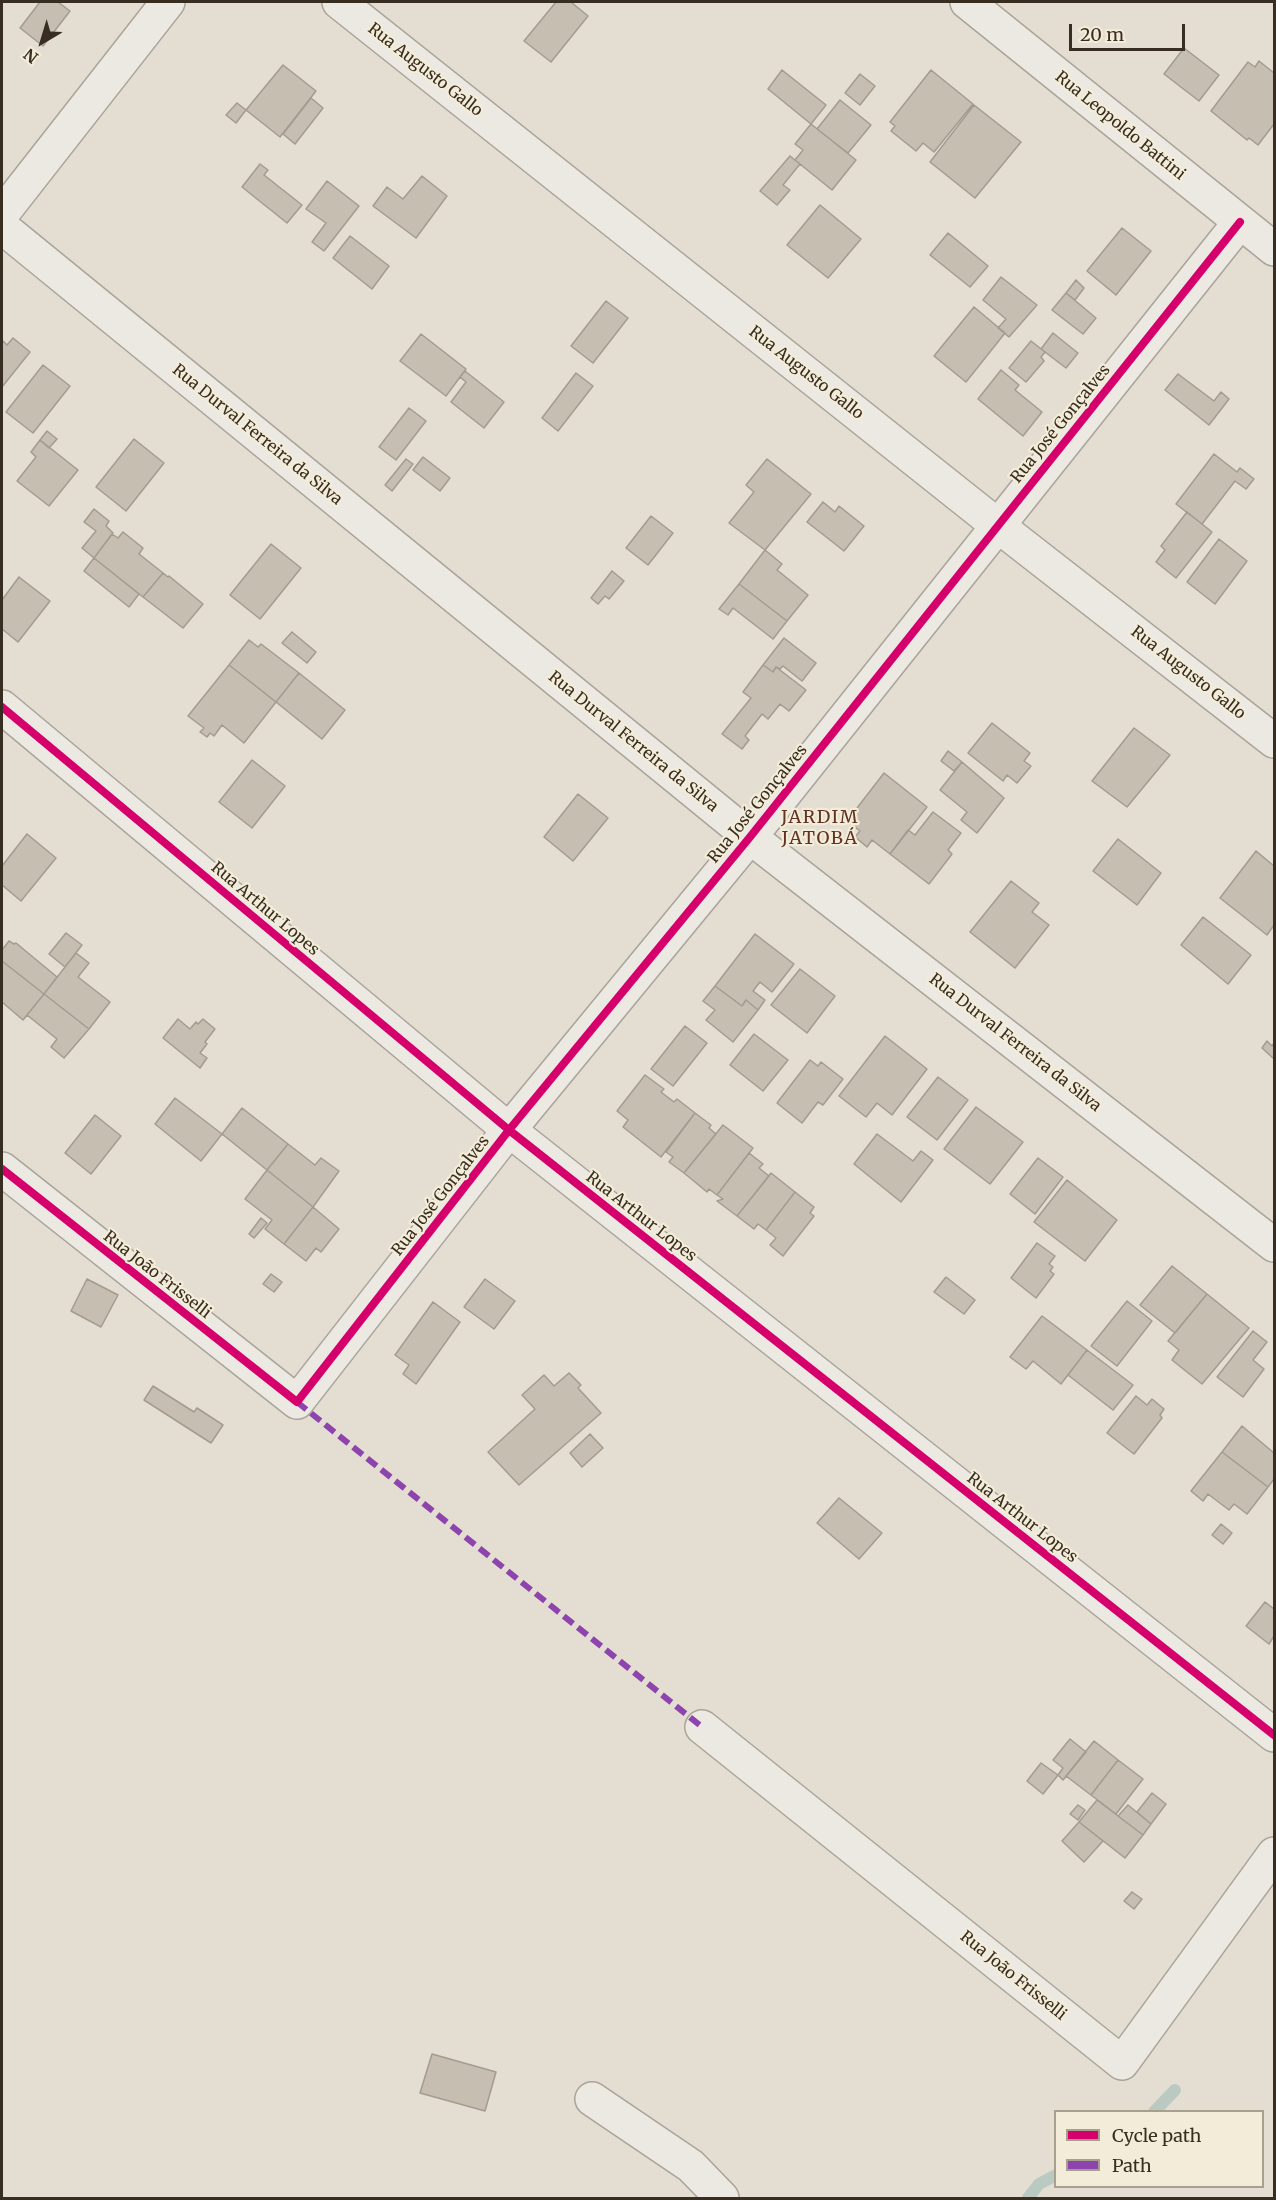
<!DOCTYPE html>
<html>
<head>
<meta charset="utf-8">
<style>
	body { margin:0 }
	#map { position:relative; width:1276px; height:2200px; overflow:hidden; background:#e3ded1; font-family:Merriweather,serif }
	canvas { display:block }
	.frame { position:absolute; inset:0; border:3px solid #382d21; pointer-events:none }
	.legend { position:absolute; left:1054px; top:2110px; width:210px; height:78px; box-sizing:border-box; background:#f3ecd8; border:2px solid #a8a08f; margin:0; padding:8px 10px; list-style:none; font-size:18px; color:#382d21 }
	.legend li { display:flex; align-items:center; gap:12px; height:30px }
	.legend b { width:30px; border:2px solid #a8a08f }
	.north { position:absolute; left:12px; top:12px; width:60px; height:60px; -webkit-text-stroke:4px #f3ecd8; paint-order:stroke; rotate:218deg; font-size:16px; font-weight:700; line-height:24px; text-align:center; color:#382d21 }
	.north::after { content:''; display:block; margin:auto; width:21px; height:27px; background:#382d21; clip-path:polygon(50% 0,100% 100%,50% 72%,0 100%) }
	.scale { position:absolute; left:1069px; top:24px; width:116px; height:27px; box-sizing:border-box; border:3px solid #382d21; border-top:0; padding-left:8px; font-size:18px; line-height:21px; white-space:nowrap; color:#382d21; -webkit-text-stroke:4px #f3ecd8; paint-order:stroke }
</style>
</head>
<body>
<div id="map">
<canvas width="1276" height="2200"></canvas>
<div class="frame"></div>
<ul class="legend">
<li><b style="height:8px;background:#d6006c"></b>Cycle path</li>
<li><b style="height:8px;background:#8e44ad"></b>Path</li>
</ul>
<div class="north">N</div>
<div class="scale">20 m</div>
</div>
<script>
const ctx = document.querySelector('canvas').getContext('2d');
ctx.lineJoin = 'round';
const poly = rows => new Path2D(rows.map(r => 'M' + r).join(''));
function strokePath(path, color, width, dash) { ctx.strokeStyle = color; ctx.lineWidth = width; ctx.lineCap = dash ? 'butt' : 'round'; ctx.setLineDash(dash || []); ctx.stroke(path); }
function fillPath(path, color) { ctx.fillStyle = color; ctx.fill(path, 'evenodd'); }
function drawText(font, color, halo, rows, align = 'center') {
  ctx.font = font + ' Merriweather,serif'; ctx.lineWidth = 4.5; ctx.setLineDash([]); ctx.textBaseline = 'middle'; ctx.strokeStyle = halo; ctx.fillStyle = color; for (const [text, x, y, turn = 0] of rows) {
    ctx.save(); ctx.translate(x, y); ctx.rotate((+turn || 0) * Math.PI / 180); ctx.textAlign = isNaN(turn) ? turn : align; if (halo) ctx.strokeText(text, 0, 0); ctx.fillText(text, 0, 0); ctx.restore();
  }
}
const stream = poly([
	[1154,2112,1175,2090],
	[1028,2198,1039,2184,1056,2175]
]);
const building = poly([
	[40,2,58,2,70,11,43,46,20,28,40,2],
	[556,2,571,2,588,16,551,62,524,41,556,2],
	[1184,48,1219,75,1199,101,1164,74,1184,48],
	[1259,61,1274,73,1274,124,1258,145,1249,138,1247,140,1211,111,1248,62,1255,67,1259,61],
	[283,65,316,91,280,137,246,110,283,65],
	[782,70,826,105,811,124,768,89,782,70],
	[931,70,973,104,934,152,923,143,916,151,891,131,895,126,890,122,931,70],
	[860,74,875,86,860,105,845,93,860,74],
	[311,98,323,108,295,144,283,134,311,98],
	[840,100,871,125,848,153,817,129,840,100],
	[237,103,246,110,236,123,226,115,237,103],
	[974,105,1021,142,975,198,930,162,974,105],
	[811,124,856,160,832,190,795,160,803,150,795,144,811,124],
	[790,156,800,164,783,185,790,190,777,205,760,191,790,156],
	[260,164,268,170,264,175,302,205,287,223,242,187,260,164],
	[422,176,447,196,416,238,373,206,387,187,403,199,422,176],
	[327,181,359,206,324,251,312,242,326,223,306,209,327,181],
	[820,205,861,239,828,278,787,245,820,205],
	[1122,228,1151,251,1116,295,1087,271,1122,228],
	[948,233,988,266,970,287,930,255,948,233],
	[350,236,389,266,372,289,333,258,350,236],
	[1001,277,1037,305,1009,337,998,328,1006,319,983,300,1001,277],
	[1076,280,1084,288,1075,300,1066,293,1076,280],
	[1066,293,1096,318,1083,334,1052,310,1066,293],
	[606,301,628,318,593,363,571,346,606,301],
	[974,307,1005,333,966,382,934,356,974,307],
	[1053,333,1078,353,1066,368,1041,349,1053,333],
	[421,334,466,369,446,396,400,361,421,334],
	[13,338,30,352,2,387,2,340,7,345,13,338],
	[1031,341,1045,352,1041,357,1044,361,1026,382,1009,368,1031,341],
	[43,365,70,386,33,433,6,412,43,365],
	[1001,370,1019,385,1015,390,1042,412,1023,436,978,399,1001,370],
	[465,371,504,402,484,428,451,402,466,382,460,377,465,371],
	[576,373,593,386,558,431,542,418,576,373],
	[1178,374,1214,401,1221,392,1229,399,1209,425,1165,390,1178,374],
	[409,408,426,421,396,460,379,447,409,408],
	[47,431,57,439,49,448,40,440,47,431],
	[134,439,164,463,126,511,96,487,134,439],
	[40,440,78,470,49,506,17,481,36,457,31,452,40,440],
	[1214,454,1237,472,1240,468,1254,479,1246,489,1235,481,1202,524,1176,504,1214,454],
	[423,457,450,478,440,491,413,470,423,457],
	[406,459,413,464,392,491,385,485,406,459],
	[767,459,811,494,765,550,729,523,754,492,746,485,767,459],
	[823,502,835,512,839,506,864,526,844,551,807,522,823,502],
	[94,509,109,521,106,526,113,533,94,558,82,548,96,531,84,522,94,509],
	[1187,512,1212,532,1176,578,1156,562,1165,550,1161,546,1187,512],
	[651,516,673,533,648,565,626,548,651,516],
	[123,532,143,548,139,554,163,573,143,597,94,558,112,534,118,538,123,532],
	[1219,539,1247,561,1215,604,1187,582,1219,539],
	[271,544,301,568,260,619,230,595,271,544],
	[765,550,782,564,777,570,808,595,787,621,739,584,765,550],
	[94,558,139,594,129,607,84,571,94,558],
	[612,571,624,581,609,599,605,596,598,604,591,598,612,571],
	[163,573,168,577,169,576,203,604,183,628,143,597,163,573],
	[19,577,50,601,18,642,2,629,2,600,19,577],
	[739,584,787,621,773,639,733,608,728,615,719,609,739,584],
	[292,632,316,652,307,663,282,643,292,632],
	[784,638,816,663,802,681,783,666,780,669,776,667,773,672,763,665,784,638],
	[249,640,258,647,261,644,299,673,276,702,229,665,249,640],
	[229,665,276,702,244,743,222,725,214,736,210,733,207,737,200,732,204,728,188,716,229,665],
	[763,665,773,672,776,667,806,690,789,711,780,704,768,719,762,714,745,736,749,740,742,749,722,734,751,698,743,692,763,665],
	[299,673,345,710,322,739,276,702,299,673],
	[992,723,1030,753,1024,761,1031,766,1017,783,1007,775,1003,781,968,753,992,723],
	[1134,728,1170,755,1127,807,1092,781,1134,728],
	[948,751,962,762,954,771,941,761,948,751],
	[252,760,285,786,252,828,219,802,252,760],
	[962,762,1004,798,977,833,961,820,967,812,940,790,962,762],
	[884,773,927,807,890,854,872,840,867,847,855,837,860,831,847,821,884,773],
	[578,794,608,818,573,861,544,837,578,794],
	[933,812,961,833,948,850,952,854,929,884,890,854,908,830,915,835,933,812],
	[27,834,56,858,21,901,2,885,2,866,27,834],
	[1118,839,1161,873,1137,905,1093,871,1118,839],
	[1256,851,1274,866,1274,925,1267,935,1220,898,1256,851],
	[1011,881,1039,903,1032,912,1049,925,1015,968,970,932,1011,881],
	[1203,917,1251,955,1228,984,1181,945,1203,917],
	[66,933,82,945,65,967,49,954,66,933],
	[755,934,794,964,772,992,760,982,753,991,765,1000,758,1010,746,1000,742,1006,715,986,755,934],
	[9,941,14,944,16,943,57,977,44,994,2,961,2,950,9,941],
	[76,953,89,963,78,977,110,1002,89,1029,44,994,76,953],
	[2,961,44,994,23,1020,2,1002,2,961],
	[800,969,835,996,807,1033,771,1005,800,969],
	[715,986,742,1006,746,1000,758,1010,733,1042,706,1020,715,1010,703,1001,715,986],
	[44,994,89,1029,64,1058,51,1047,57,1039,27,1015,44,994],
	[178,1019,190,1029,196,1022,198,1024,203,1019,215,1029,205,1042,207,1044,200,1053,207,1058,200,1068,163,1038,178,1019],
	[685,1026,707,1043,673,1086,651,1069,685,1026],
	[754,1034,788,1060,763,1091,730,1065,754,1034],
	[885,1036,927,1069,892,1115,877,1103,866,1117,839,1096,885,1036],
	[1267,1041,1272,1046,1274,1043,1274,1059,1262,1048,1267,1041],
	[810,1060,818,1066,821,1062,843,1079,823,1105,818,1102,802,1123,777,1103,810,1060],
	[645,1075,664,1089,661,1092,674,1102,677,1099,695,1113,661,1157,623,1127,628,1120,617,1111,645,1075],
	[938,1077,968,1100,937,1140,907,1117,938,1077],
	[175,1098,222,1134,201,1161,155,1124,175,1098],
	[976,1107,1023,1142,990,1184,944,1149,976,1107],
	[242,1108,288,1144,267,1170,222,1134,242,1108],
	[695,1113,711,1125,709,1128,716,1134,684,1173,669,1162,673,1157,666,1152,695,1113],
	[95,1115,121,1136,91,1174,65,1153,95,1115],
	[723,1125,753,1148,717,1195,709,1189,707,1192,684,1173,723,1125],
	[877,1134,913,1161,921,1151,933,1160,901,1202,854,1164,877,1134],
	[288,1144,315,1165,321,1158,339,1171,313,1207,267,1170,288,1144],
	[749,1153,763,1164,759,1168,769,1176,737,1216,717,1201,723,1199,717,1195,749,1153],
	[1038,1158,1063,1177,1035,1214,1010,1194,1038,1158],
	[267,1170,313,1207,284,1244,265,1229,272,1220,245,1199,267,1170],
	[771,1173,795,1192,766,1230,758,1224,754,1229,737,1216,771,1173],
	[1067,1180,1117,1220,1085,1261,1034,1222,1067,1180],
	[795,1192,814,1207,810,1213,814,1216,783,1256,770,1245,776,1238,766,1230,795,1192],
	[313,1207,339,1229,321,1252,316,1248,306,1261,284,1244,313,1207],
	[261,1218,267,1223,254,1238,249,1234,261,1218],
	[1037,1243,1055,1256,1049,1264,1053,1267,1050,1271,1054,1274,1036,1298,1011,1278,1037,1243],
	[1172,1266,1207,1294,1175,1333,1140,1305,1172,1266],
	[271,1274,282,1282,274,1292,263,1284,271,1274],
	[946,1277,975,1300,964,1314,934,1292,946,1277],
	[87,1279,118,1295,101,1327,71,1311,87,1279],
	[485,1279,515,1301,494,1329,464,1307,485,1279],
	[1207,1294,1249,1328,1202,1384,1172,1360,1179,1350,1168,1341,1207,1294],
	[1127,1301,1152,1321,1117,1366,1091,1346,1127,1301],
	[433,1302,460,1322,416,1384,403,1374,409,1365,395,1355,433,1302],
	[1042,1316,1087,1350,1061,1384,1033,1361,1026,1369,1010,1357,1042,1316],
	[1253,1331,1267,1342,1253,1360,1264,1369,1243,1397,1217,1377,1253,1331],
	[1087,1350,1133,1385,1113,1410,1068,1375,1087,1350],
	[569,1373,581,1385,578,1388,601,1413,519,1485,488,1452,535,1409,522,1395,544,1375,554,1386,569,1373],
	[153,1386,194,1412,197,1408,223,1425,211,1443,144,1400,153,1386],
	[1136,1396,1147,1405,1152,1399,1164,1409,1160,1415,1162,1418,1134,1454,1107,1433,1136,1396],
	[1242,1426,1274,1453,1274,1479,1268,1487,1222,1452,1242,1426],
	[590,1434,603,1448,582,1467,570,1453,590,1434],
	[1222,1452,1268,1487,1247,1514,1234,1504,1229,1510,1208,1494,1203,1501,1191,1491,1222,1452],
	[839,1498,882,1533,859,1559,817,1523,839,1498],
	[1221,1524,1232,1533,1223,1544,1212,1535,1221,1524],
	[1265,1602,1274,1609,1274,1636,1269,1644,1246,1626,1265,1602],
	[1070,1739,1086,1752,1063,1780,1058,1775,1063,1768,1053,1760,1070,1739],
	[1094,1741,1118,1760,1091,1795,1066,1776,1094,1741],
	[1118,1760,1143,1779,1116,1814,1091,1795,1118,1760],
	[1041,1763,1058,1775,1043,1794,1027,1781,1041,1763],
	[1152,1793,1166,1804,1151,1824,1137,1812,1152,1793],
	[1097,1800,1143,1835,1125,1858,1079,1822,1097,1800],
	[1078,1805,1085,1810,1078,1820,1070,1814,1078,1805],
	[1128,1805,1151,1824,1143,1835,1118,1816,1128,1805],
	[1079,1822,1103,1841,1084,1862,1062,1841,1079,1822],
	[1132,1892,1142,1899,1134,1909,1124,1901,1132,1892],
	[432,2054,496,2072,485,2111,420,2093,432,2054]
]);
const street = poly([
	[339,2,997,525,1274,741],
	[967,2,1274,249],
	[2,214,168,2],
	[2,227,750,837,1274,1245],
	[2,707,509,1130,1274,1735],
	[2,1169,297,1402,509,1130,750,837,1240,222],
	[702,1727,1122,2063,1274,1854],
	[592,2099,691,2166,722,2198]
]);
const quiet = poly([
	[297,1402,702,1727]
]);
const cycleway = poly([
	[2,707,509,1130,1274,1735],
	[2,1169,297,1402,509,1130,750,837,1240,222]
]);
const streetNames = [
	["Rua Augusto Gallo",425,70,38],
	["Rua Leopoldo Battini",1120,126,39],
	["Rua Augusto Gallo",806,373,38],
	["Rua José Gonçalves",1061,424,-51],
	["Rua Durval Ferreira da Silva",257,435,39],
	["Rua Augusto Gallo",1188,673,38],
	["Rua Durval Ferreira da Silva",633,742,39],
	["Rua José Gonçalves",758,804,-51],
	["Rua Arthur Lopes",265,909,40],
	["Rua Durval Ferreira da Silva",1015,1043,38],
	["Rua José Gonçalves",441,1196,-52],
	["Rua Arthur Lopes",641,1217,38],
	["Rua João Frisselli",157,1275,38],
	["Rua Arthur Lopes",1022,1518,38],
	["Rua João Frisselli",1013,1976,39]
];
const neighbourhoodNames = [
	["JARDIM",820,818],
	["JATOBÁ",820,839]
];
strokePath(stream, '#bac9c1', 12);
fillPath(building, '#c7beb2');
strokePath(building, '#a49b90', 1.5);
strokePath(street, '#a9a399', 36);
strokePath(street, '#ece9e2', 33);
strokePath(quiet, '#8e44ad', 6, [12, 6]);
strokePath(cycleway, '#d6006c', 8);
drawText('16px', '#382d21', '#f3ecd8', streetNames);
ctx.letterSpacing = '1.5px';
drawText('18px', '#613324', '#f3ecd8', neighbourhoodNames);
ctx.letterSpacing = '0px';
</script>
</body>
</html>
